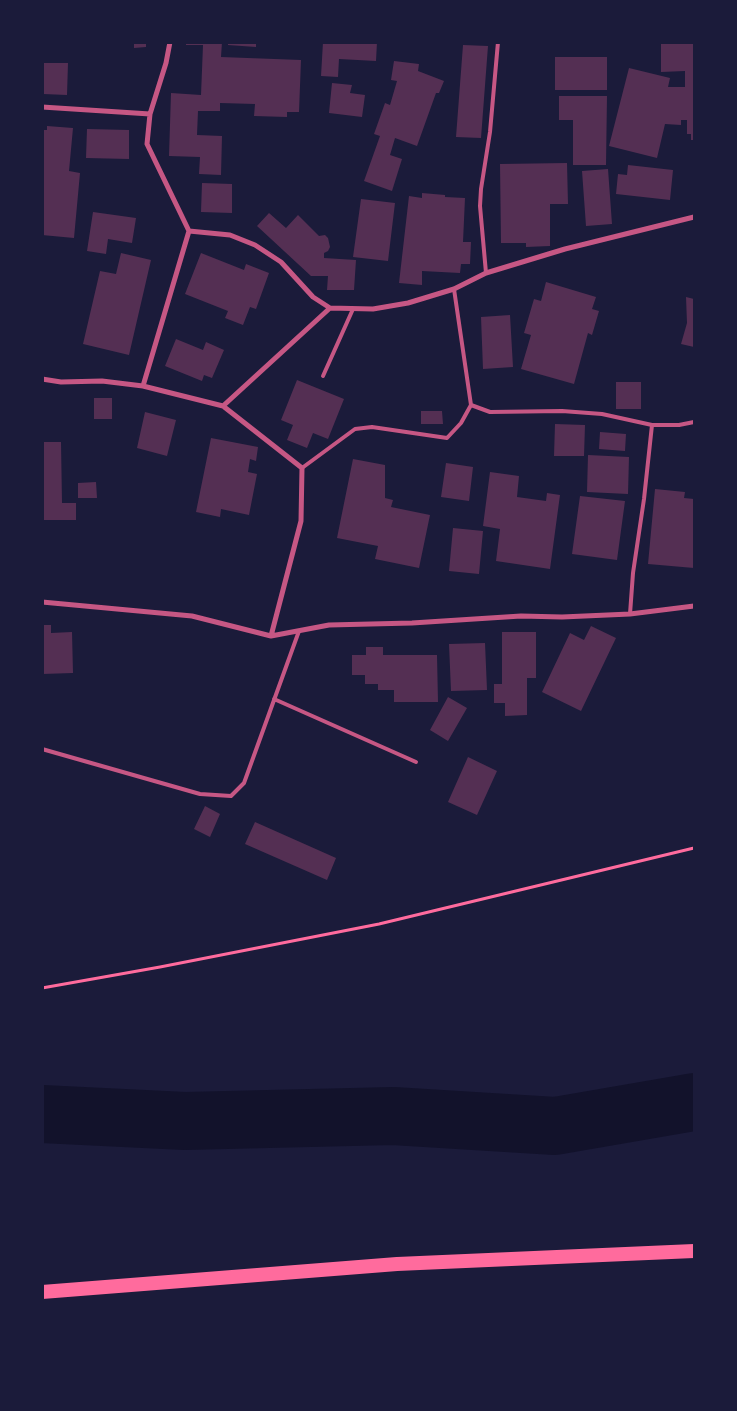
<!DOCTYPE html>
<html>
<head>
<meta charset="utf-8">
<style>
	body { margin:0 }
	#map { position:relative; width:737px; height:1411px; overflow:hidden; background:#1b1b3a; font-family:"Archivo Narrow",sans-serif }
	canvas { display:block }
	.frame { position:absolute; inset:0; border:44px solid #1b1b3a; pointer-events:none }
</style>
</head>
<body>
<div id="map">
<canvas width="737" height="1411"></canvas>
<div class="frame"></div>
</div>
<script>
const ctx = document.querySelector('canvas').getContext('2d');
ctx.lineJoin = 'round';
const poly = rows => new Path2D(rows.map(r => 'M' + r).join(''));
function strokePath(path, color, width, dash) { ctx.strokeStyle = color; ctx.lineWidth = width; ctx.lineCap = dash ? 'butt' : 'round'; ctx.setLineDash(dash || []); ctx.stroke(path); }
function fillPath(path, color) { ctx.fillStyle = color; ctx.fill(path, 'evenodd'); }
const river = poly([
	[42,1114,185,1121,393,1116,555,1126,694,1102]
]);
const building = poly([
	[134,42,146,42,146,47,134,48],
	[186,42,222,42,221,57,301,60,299,112,287,112,287,117,254,116,255,104,220,103,220,111,198,111,197,135,222,136,221,175,199,174,200,157,169,156,171,93,201,95,203,45,186,45],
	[228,42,256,42,256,47,228,45],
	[323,42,377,42,376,61,339,59,338,77,321,76],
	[661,44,694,44,694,140,691,140,691,134,687,134,687,120,681,120,681,125,665,124,657,158,609,146,629,68,670,78,668,87,685,87,685,71,661,72],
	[463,45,488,46,481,138,456,137],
	[555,57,607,57,607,90,555,90],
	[394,61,419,64,418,71,444,81,439,93,436,93,417,146,395,138,390,155,402,159,392,191,364,181,380,136,374,134,385,103,390,105,397,81,391,80],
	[43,63,68,63,67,95,43,94],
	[332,83,352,85,350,93,365,95,362,117,329,113],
	[559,96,607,96,606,165,573,165,573,120,559,120],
	[47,126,73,128,69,171,80,173,74,238,42,235,42,130,47,130],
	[87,129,129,130,129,159,86,158],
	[567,163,568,204,550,204,550,246,526,247,526,243,501,243,500,164],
	[628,165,673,170,670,200,616,194,618,174,627,175],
	[608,169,612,224,586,226,582,171],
	[202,183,232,184,232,213,201,212],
	[422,193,445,195,445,197,465,198,463,242,471,242,470,264,461,264,460,273,422,271,422,285,399,283,409,196,422,198],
	[361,199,395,203,388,261,353,257],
	[93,212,136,218,132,243,108,239,106,254,87,251],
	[269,213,286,228,298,215,319,236,325,235,328,238,330,247,328,251,324,253,324,258,356,260,354,290,327,290,328,276,311,276,257,226],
	[121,253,151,260,129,355,83,344,100,271,116,274],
	[201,253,244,270,246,264,269,273,256,309,250,307,243,325,225,318,228,311,185,294],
	[546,282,596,297,592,309,599,311,592,335,588,333,574,384,521,369,531,335,524,333,534,299,541,301],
	[686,297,694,299,694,347,681,344,687,323],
	[510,315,513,367,483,369,481,317],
	[176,339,203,350,206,342,224,350,212,378,204,375,202,381,165,366],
	[297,380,344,399,328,439,313,433,307,448,287,440,293,425,281,420],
	[616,382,641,382,641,409,616,409],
	[94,398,112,398,112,419,94,419],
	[421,411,442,411,443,424,421,424],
	[145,412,176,420,167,456,137,448],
	[555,424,585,425,584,456,554,456],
	[600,432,626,434,625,451,599,449],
	[211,438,258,447,256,461,250,459,248,472,257,474,249,515,221,509,220,517,196,512],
	[42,442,61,442,62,503,76,503,76,520,42,520],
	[588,455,629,457,628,494,587,492],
	[353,459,385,465,385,498,393,500,391,507,430,515,419,568,375,559,378,546,337,538],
	[446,463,473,467,469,501,441,497],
	[490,472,519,476,517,497,546,501,547,493,560,495,550,569,496,561,500,529,483,526],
	[96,482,97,498,78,498,78,483],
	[655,489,685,492,684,498,694,499,694,568,648,564],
	[580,496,625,501,617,560,572,554],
	[453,528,483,531,479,574,449,571],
	[42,625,51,625,51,633,72,632,73,673,42,674],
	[591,626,616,638,581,711,542,692,570,633,584,640],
	[502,632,536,632,536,678,527,678,527,715,505,716,505,703,494,703,494,684,502,684],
	[485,643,487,690,451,691,449,644],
	[366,647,383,647,383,655,437,655,438,702,394,702,394,690,378,690,378,684,365,684,365,675,352,675,352,655,366,655],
	[448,697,467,708,448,741,430,730],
	[468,757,497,771,477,815,448,802],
	[205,806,220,814,210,837,194,829],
	[255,822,336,858,327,880,245,844]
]);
const path = poly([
	[42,988,160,967,379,924,694,848]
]);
const service = poly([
	[486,273,480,206,481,189,490,132,498,42],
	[323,376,353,309],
	[471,405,490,412,562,411,602,414,652,425],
	[302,468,355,429,372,427,447,438,461,423,471,405,454,289],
	[630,614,633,573,644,499,652,425,679,425,694,422],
	[274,699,416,762],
	[42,749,200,794,231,796,244,783,299,631]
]);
const minor = poly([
	[42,107,150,114],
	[189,231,230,235,255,245,281,262,313,297,330,308],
	[42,379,61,382,102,381,143,386,223,406,302,468,301,521,271,636],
	[143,386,189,231,147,144,150,114,166,63,170,42],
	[223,406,330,308,373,309,408,303,454,289,486,273,565,249,694,217],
	[42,602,192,616,271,636,329,625,412,623,521,616,562,617,630,614,694,606]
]);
const trunk = poly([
	[42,1292,397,1264,694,1251]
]);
strokePath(river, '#12122b', 58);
fillPath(building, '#542f53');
strokePath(path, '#ff6b9d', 3);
strokePath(service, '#c65784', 4);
strokePath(minor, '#c65784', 5);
strokePath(trunk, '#ff6b9d', 14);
</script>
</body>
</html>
